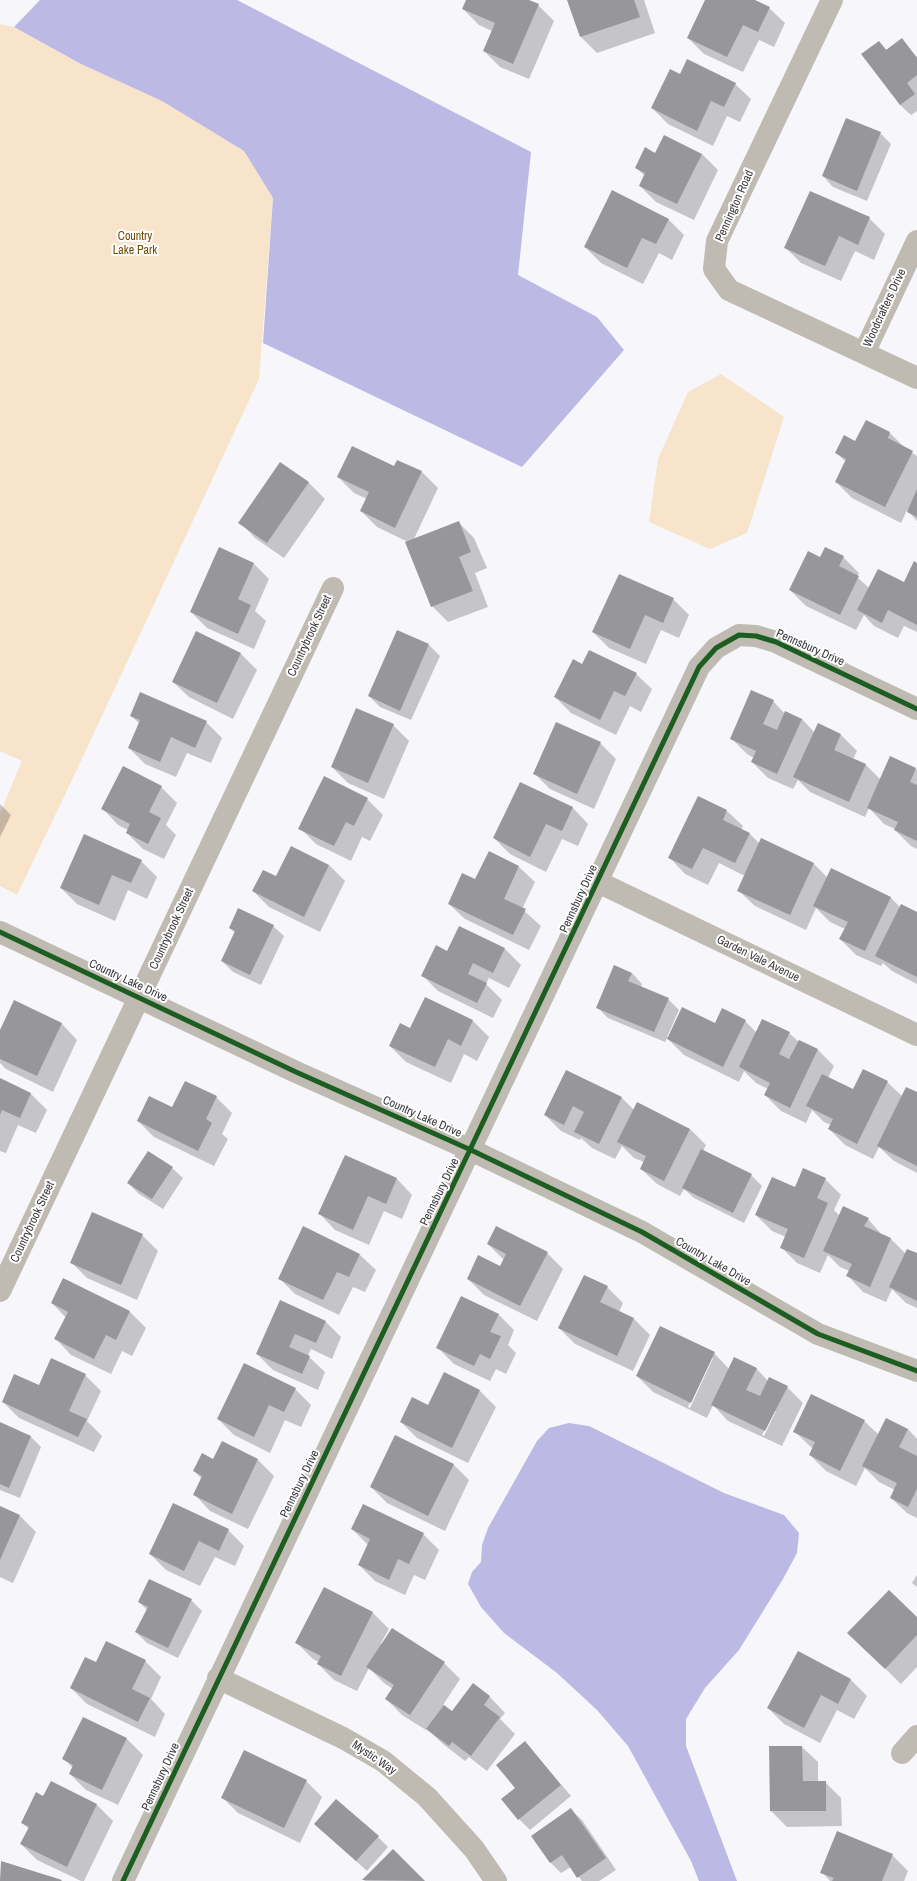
<!DOCTYPE html>
<html>
<head>
<meta charset="utf-8">
<style>
	body { margin:0 }
	canvas { display:block; background:#f6f6fb }
</style>
</head>
<body>
<canvas width="917" height="1881"></canvas>
<script>
const ctx = document.querySelector('canvas').getContext('2d');
ctx.lineJoin = 'round';
function fillPath(path, color) { ctx.fillStyle = color; ctx.fill(path, 'evenodd'); }
const poly = rows => new Path2D(rows.map(r => 'M' + r).join(''));
function strokePath(path, color, width, dash) { ctx.strokeStyle = color; ctx.lineWidth = width; ctx.lineCap = dash ? 'butt' : 'round'; ctx.setLineDash(dash || []); ctx.stroke(path); }
function drawText(font, color, halo, rows, align = 'center') {
  ctx.font = font + ' "Archivo Narrow",sans-serif'; ctx.lineWidth = 4; ctx.setLineDash([]); ctx.textBaseline = 'middle'; ctx.strokeStyle = halo; ctx.fillStyle = color; for (const [text, x, y, turn = 0] of rows) {
    ctx.save(); ctx.translate(x, y); ctx.rotate((+turn || 0) * Math.PI / 180); ctx.textAlign = isNaN(turn) ? turn : align; if (halo) ctx.strokeText(text, 0, 0); ctx.fillText(text, 0, 0); ctx.restore();
  }
}
const green = poly([
	[0,24,14,27,81,64,162,101,244,151,273,198,259,379,80,763,17,895,0,886,0,813,22,761,0,751],
	[721,374,784,417,747,533,710,549,649,522,658,459,688,392]
]);
const water = poly([
	[40,0,237,0,531,152,518,275,597,317,624,350,522,467,263,343,273,198,244,151,162,101,81,64,14,27],
	[569,1423,589,1426,724,1493,784,1515,799,1533,797,1553,783,1579,739,1650,705,1688,686,1719,686,1746,737,1881,699,1881,691,1861,628,1746,597,1710,557,1673,504,1633,481,1607,468,1584,472,1572,481,1562,482,1545,488,1528,537,1441,549,1428]
]);
const shadow = poly([
	[467,0,527,0,538,5,554,21,529,79,500,67,484,51,492,31,479,25,463,9],
	[568,0,644,0,655,33,597,53,581,37],
	[706,0,753,0,769,8,785,23,774,47,759,40,743,72,704,54,688,38],
	[901,40,917,57,917,111,911,115,900,105,879,42,887,50],
	[735,84,751,99,740,122,727,116,713,146,668,124,652,108],
	[880,133,891,144,867,201,833,187,823,176],
	[656,154,702,154,718,170,694,220,656,202,640,186,645,176,636,168],
	[869,218,885,234,874,260,855,251,841,281,801,263,786,248],
	[668,219,684,235,672,260,659,253,643,284,601,263,585,247],
	[866,421,890,433,905,448,917,456,917,521,907,510,901,523,852,498,836,482,846,462,836,453,856,442],
	[398,461,422,472,438,488,413,541,458,522,474,538,487,568,475,573,488,607,448,622,432,606,408,542,377,527,361,511,367,499,354,493,338,477,395,467],
	[280,463,309,483,325,499,284,558,255,538,240,522],
	[843,557,859,573,857,577,869,588,905,583,917,564,917,632,904,626,898,638,874,626,864,615,856,630,806,606,790,590,821,558],
	[253,563,269,579,255,611,266,621,254,649,207,628,191,612],
	[619,575,673,599,689,615,679,638,661,630,646,664,609,648,593,632],
	[398,631,429,645,440,656,411,720,380,707,369,696],
	[241,654,257,670,233,719,189,697,173,682],
	[583,665,636,674,652,689,641,712,630,706,616,735,571,713,555,697],
	[773,701,785,714,802,719,815,733,818,725,841,735,857,751,853,759,866,765,881,780,916,769,917,770,917,849,911,846,895,830,895,829,884,824,869,808,865,817,810,792,798,780,793,789,768,778,752,762,754,758,747,754,731,738],
	[131,716,206,722,222,738,211,763,187,753,176,777,145,764,129,748,140,724],
	[393,725,409,741,384,799,348,783,332,767],
	[600,743,616,759,594,809,550,789,534,773],
	[521,783,573,808,588,824,578,846,562,839,546,872,510,854,494,838],
	[161,787,177,803,166,825,176,835,164,859,143,849,127,833,128,830,118,825,103,809],
	[367,799,383,815,370,841,362,837,351,861,316,844,300,828],
	[0,804,11,815,0,837],
	[727,811,743,826,741,830,750,834,760,844,813,863,828,878,832,870,891,898,900,907,917,914,917,984,892,971,883,963,881,966,856,955,840,939,845,929,830,922,816,908,806,930,755,906,739,891,745,876,719,863,708,885,685,874,670,858],
	[141,861,157,877,147,899,128,890,115,921,77,904,61,888],
	[329,865,345,881,320,932,269,907,253,891,276,878],
	[519,867,535,882,522,909,541,926,529,950,465,919,449,904,476,880],
	[273,926,284,936,261,985,233,972,222,961,235,933,230,928],
	[460,927,505,949,521,965,509,988,489,978,486,984,502,1000,493,1018,438,991,422,975,448,952],
	[632,973,642,984,641,987,668,999,679,1010,667,1037,669,1037,715,1025,745,1021,757,1033,789,1033,799,1042,799,1041,818,1050,834,1066,828,1078,853,1091,887,1082,902,1096,917,1093,917,1173,894,1161,879,1147,873,1159,845,1145,829,1129,831,1125,824,1122,812,1110,806,1123,781,1111,765,1095,768,1089,756,1083,744,1071,739,1082,684,1055,667,1038,665,1042,608,1018,597,1007],
	[426,998,473,1021,489,1037,477,1061,464,1054,451,1083,406,1062,390,1046,410,1030],
	[14,1002,62,1024,77,1040,53,1092,6,1069,0,1063,0,1032],
	[567,1071,622,1098,634,1110,690,1129,706,1145,703,1151,751,1175,762,1186,744,1223,694,1198,684,1189,680,1196,657,1184,641,1169,644,1162,634,1158,622,1146,615,1159,592,1148,581,1138,580,1140,561,1131,545,1115],
	[0,1080,31,1094,47,1110,36,1133,18,1125,6,1153,0,1151],
	[216,1097,232,1113,222,1134,228,1139,214,1166,154,1137,138,1121],
	[172,1168,183,1178,163,1209,139,1194,128,1183],
	[397,1179,412,1195,402,1219,384,1211,369,1245,335,1230,320,1214],
	[825,1179,841,1195,834,1210,840,1216,868,1219,883,1236,891,1239,906,1254,917,1254,917,1308,906,1303,892,1289,886,1302,863,1292,848,1276,850,1271,840,1267,828,1255,820,1273,797,1263,781,1247,786,1237,772,1231,756,1215,795,1188],
	[142,1235,158,1251,137,1300,87,1278,71,1262],
	[488,1244,547,1253,563,1269,537,1321,484,1295,468,1279,500,1267,504,1260],
	[360,1255,376,1270,365,1292,353,1287,339,1315,295,1294,279,1278],
	[63,1280,130,1312,146,1328,132,1356,122,1351,111,1374,71,1355,56,1339,66,1318,52,1303],
	[607,1287,623,1303,619,1312,634,1319,650,1335,633,1371,575,1344,559,1328],
	[280,1302,325,1321,341,1337,332,1359,311,1349,308,1356,325,1372,318,1390,273,1370,257,1354],
	[498,1314,514,1330,508,1345,516,1353,506,1374,496,1369,490,1381,454,1364,438,1348],
	[714,1353,729,1369,756,1368,768,1381,787,1387,803,1403,782,1446,728,1421,713,1405,707,1418,653,1392,637,1376],
	[711,1358,713,1358,690,1408,688,1407],
	[774,1411,776,1411,764,1436,762,1435],
	[444,1373,480,1391,496,1407,468,1463,417,1438,401,1422,428,1406],
	[85,1375,101,1391,87,1421,102,1436,94,1452,19,1418,3,1402],
	[295,1389,311,1405,301,1427,285,1420,270,1453,234,1435,218,1419],
	[864,1421,879,1435,908,1429,917,1439,917,1518,907,1513,891,1498,895,1490,879,1482,865,1468,856,1486,826,1471,810,1455,813,1449,794,1431],
	[0,1424,31,1437,41,1447,20,1498,0,1490],
	[222,1443,258,1460,274,1476,248,1529,210,1511,195,1495,202,1479,194,1471,214,1460],
	[453,1464,469,1480,445,1531,387,1503,371,1487],
	[0,1507,20,1516,36,1532,13,1583,0,1577],
	[352,1529,423,1534,439,1550,425,1580,414,1575,405,1595,375,1581,359,1565,368,1545],
	[228,1530,244,1546,235,1566,215,1557,200,1586,166,1570,150,1554],
	[917,1575,917,1587,912,1583],
	[325,1588,373,1613,389,1629,381,1643,444,1663,460,1679,443,1705,452,1713,473,1685,490,1697,505,1713,500,1719,515,1734,487,1771,469,1757,465,1761,443,1744,427,1729,426,1730,402,1715,386,1699,393,1689,384,1683,369,1668,357,1691,334,1680,318,1664,319,1662,313,1659,297,1643],
	[191,1600,202,1611,178,1658,147,1643,136,1632,147,1610,139,1602],
	[917,1618,917,1667,901,1684,865,1649],
	[798,1652,851,1680,867,1696,854,1719,837,1710,820,1743,784,1724,768,1708],
	[145,1661,161,1677,151,1699,165,1714,155,1737,87,1704,71,1688],
	[84,1718,127,1739,143,1755,118,1805,86,1790,70,1774,73,1768,64,1759],
	[525,1742,571,1796,530,1830,519,1819,517,1788],
	[802,1747,818,1762,818,1782,825,1782,841,1798,842,1826,787,1827,771,1811],
	[244,1751,306,1781,322,1797,300,1843,238,1813,222,1797],
	[51,1783,97,1805,113,1821,84,1881,81,1881,37,1860,21,1844,29,1829,22,1822,44,1797],
	[571,1810,582,1820,616,1870,599,1881,582,1881,571,1867,561,1873,550,1862],
	[326,1834,378,1837,388,1847,367,1871],
	[393,1851,424,1881,364,1881],
	[892,1855,908,1871,904,1881,830,1881,822,1872]
]);
const building = poly([
	[466,0,529,0,539,4,513,64,483,51,495,23,462,9],
	[567,0,634,0,640,17,580,37],
	[705,0,755,0,770,7,758,32,743,25,727,57,687,38],
	[902,38,917,58,917,75,907,83,915,94,900,105,861,54,879,41,886,50],
	[687,59,736,83,724,107,711,101,697,131,651,108,670,69,680,74],
	[846,118,881,132,857,191,822,176],
	[664,135,702,154,677,204,639,186,645,173,635,168,645,147,655,153],
	[612,190,669,219,656,244,642,238,627,268,584,247],
	[810,191,870,217,858,245,839,236,825,266,784,248],
	[866,420,890,432,888,438,913,451,885,507,835,482,846,459,835,453,844,435,855,441],
	[352,446,394,466,397,460,422,471,395,528,360,511,369,492,337,477],
	[280,462,309,482,267,543,238,523],
	[917,489,917,517,907,512],
	[459,521,471,552,459,557,473,591,431,607,405,542],
	[219,547,254,563,238,599,251,605,238,634,190,612],
	[825,547,844,556,839,566,859,576,840,615,789,590,808,551,820,557],
	[914,561,917,563,917,625,888,610,882,623,857,610,878,569,904,582],
	[619,574,674,598,663,623,645,615,630,649,592,632],
	[397,630,429,644,400,711,368,696],
	[196,631,241,653,217,703,172,682],
	[589,650,637,673,625,696,614,691,600,720,554,697,573,659,582,664],
	[751,690,774,700,763,724,777,730,785,711,802,719,777,774,751,762,756,751,730,739],
	[140,692,207,721,195,748,171,737,160,762,128,748,140,720,130,716],
	[356,708,394,724,368,783,331,767],
	[556,722,601,742,577,794,533,774],
	[818,723,841,734,834,750,866,764,849,802,793,777],
	[890,756,916,768,910,782,917,785,917,841,894,830,898,822,867,808],
	[123,766,162,786,149,812,161,818,148,844,126,833,130,824,101,809],
	[324,776,368,798,354,826,346,822,334,846,298,829],
	[520,782,573,807,562,831,546,824,530,857,493,838],
	[698,796,727,810,723,820,750,833,735,863,703,848,692,869,668,858],
	[84,834,142,860,131,883,112,875,99,905,60,888],
	[761,838,814,863,790,915,737,891],
	[291,846,329,865,304,917,252,891,263,870,276,876],
	[489,851,519,866,504,899,526,909,513,935,448,904,462,873,475,879],
	[831,868,891,897,865,951,839,939,848,922,813,906],
	[901,904,917,912,917,977,875,956],
	[238,908,274,925,250,975,221,961,235,931,229,928],
	[459,926,505,948,493,973,473,963,468,974,487,983,477,1003,421,976,436,945,447,951],
	[614,965,632,973,628,981,669,998,654,1032,596,1008],
	[425,997,473,1020,461,1046,448,1039,435,1067,389,1046,400,1023,410,1028],
	[14,1000,62,1023,37,1076,0,1059,0,1030],
	[682,1007,715,1023,722,1008,746,1020,723,1067,667,1039],
	[762,1019,790,1032,779,1054,789,1059,799,1040,818,1049,790,1108,764,1095,770,1083,739,1067],
	[863,1069,888,1081,857,1144,828,1129,833,1119,806,1106,822,1074,853,1089],
	[566,1070,622,1097,599,1144,574,1132,584,1112,573,1106,564,1125,544,1115],
	[0,1078,31,1093,20,1118,2,1110,0,1115],
	[185,1081,217,1096,206,1119,212,1123,198,1151,137,1121,149,1096,172,1107],
	[906,1087,917,1092,917,1166,877,1146],
	[637,1102,690,1129,664,1181,640,1169,646,1156,617,1142],
	[701,1149,752,1174,733,1213,682,1188],
	[148,1151,173,1167,152,1199,127,1183],
	[345,1155,397,1178,386,1204,368,1196,353,1230,318,1214],
	[803,1168,826,1178,817,1198,828,1203,804,1258,780,1248,788,1229,755,1215,772,1177,795,1187],
	[843,1206,869,1218,864,1226,891,1238,870,1287,846,1276,852,1264,823,1251],
	[92,1212,143,1234,121,1285,70,1263],
	[303,1226,360,1254,349,1277,337,1272,323,1300,278,1279],
	[496,1226,548,1252,520,1306,467,1279,478,1255,500,1266,506,1254,487,1244],
	[907,1249,917,1253,917,1301,889,1287],
	[584,1275,608,1286,600,1302,634,1318,617,1356,558,1328],
	[63,1278,130,1311,116,1340,106,1335,94,1359,54,1339,68,1312,51,1303],
	[461,1296,499,1314,490,1332,501,1336,490,1359,480,1354,474,1366,436,1348],
	[280,1300,326,1321,316,1343,295,1334,289,1347,310,1356,302,1374,256,1354],
	[660,1326,715,1352,691,1403,636,1376],
	[734,1357,757,1368,746,1390,760,1396,769,1377,788,1386,765,1431,711,1405],
	[51,1358,86,1374,69,1411,87,1419,78,1437,2,1402,14,1374,39,1385],
	[244,1363,296,1388,284,1412,269,1405,254,1437,217,1419],
	[444,1372,480,1390,452,1448,400,1422,412,1397,428,1405],
	[811,1394,865,1420,840,1471,809,1455,815,1442,793,1432],
	[886,1418,908,1429,899,1447,917,1456,917,1489,908,1507,890,1498,897,1483,862,1466],
	[0,1422,31,1436,9,1488,0,1484],
	[395,1435,454,1464,428,1516,370,1487],
	[222,1441,258,1459,232,1514,193,1495,202,1476,193,1471,202,1453,213,1459],
	[173,1503,229,1529,219,1551,199,1541,184,1571,149,1554],
	[363,1504,424,1533,409,1564,398,1559,389,1580,358,1565,370,1539,351,1529],
	[0,1506,20,1515,0,1560],
	[149,1579,192,1599,168,1648,135,1632,148,1607,138,1602],
	[324,1587,373,1612,341,1676,317,1664,321,1656,295,1643],
	[889,1590,917,1617,917,1635,885,1669,847,1633],
	[392,1628,445,1662,410,1715,385,1699,394,1685,366,1667],
	[106,1641,146,1660,132,1689,150,1698,138,1722,70,1688,85,1657,96,1662],
	[798,1651,851,1679,838,1704,821,1695,804,1728,767,1708],
	[473,1683,490,1696,484,1705,500,1717,471,1756,452,1742,449,1746,426,1729,444,1705,452,1711],
	[83,1717,127,1738,102,1790,69,1774,73,1765,62,1759],
	[525,1741,561,1785,518,1820,501,1799,515,1788,496,1765],
	[769,1746,802,1746,803,1781,826,1781,826,1811,770,1811],
	[244,1750,307,1780,284,1828,221,1798],
	[51,1781,97,1804,67,1867,20,1844,29,1827,21,1823,36,1792,43,1796],
	[336,1799,379,1836,356,1861,314,1824],
	[571,1808,606,1858,577,1878,562,1855,550,1863,531,1836],
	[837,1831,893,1854,882,1881,832,1881,834,1878,820,1873],
	[393,1849,425,1881,362,1880],
	[1,1861,62,1880,61,1881,0,1881]
]);
const street = poly([
	[832,0,717,241,714,269,729,290,917,378],
	[864,353,917,241],
	[598,882,917,1035],
	[0,932,296,1072,471,1150,642,1232,818,1334,917,1371],
	[0,1291,333,588],
	[218,1678,343,1738,383,1761,427,1797,474,1849,496,1881],
	[902,1753,917,1736],
	[123,1881,699,667,716,648,739,635,756,636,776,642,917,709]
]);
const cycleway = poly([
	[0,932,296,1072,471,1150,642,1232,818,1334,917,1371],
	[123,1881,699,667,716,648,739,635,756,636,776,642,917,709]
]);
const streetNames = [
	["Pennington Road",735,206,-66],
	["Woodcrafters Drive",885,308,-65],
	["Countrybrook Street",310,636,-65],
	["Pennsbury Drive",810,648,24],
	["Pennsbury Drive",579,899,-65],
	["Countrybrook Street",172,929,-65],
	["Garden Vale Avenue",758,959,26],
	["Country Lake Drive",128,981,25],
	["Country Lake Drive",422,1117,24],
	["Pennsbury Drive",440,1192,-64],
	["Countrybrook Street",33,1222,-65],
	["Country Lake Drive",713,1262,30],
	["Pennsbury Drive",300,1484,-64],
	["Mystic Way",374,1758,34],
	["Pennsbury Drive",161,1777,-65]
];
const parkNames = [
	["Country",135,237],
	["Lake Park",135,251]
];
fillPath(green, '#f8e4ca');
fillPath(water, '#bcbae5');
fillPath(shadow, '#0003');
fillPath(building, '#97979b');
strokePath(street, '#bfbab2', 22);
strokePath(cycleway, '#1b5e20', 5);
drawText('12px', '#3a3a3f', '#fff', streetNames);
drawText('12px', '#704b01', '#fff', parkNames);
</script>
</body>
</html>
